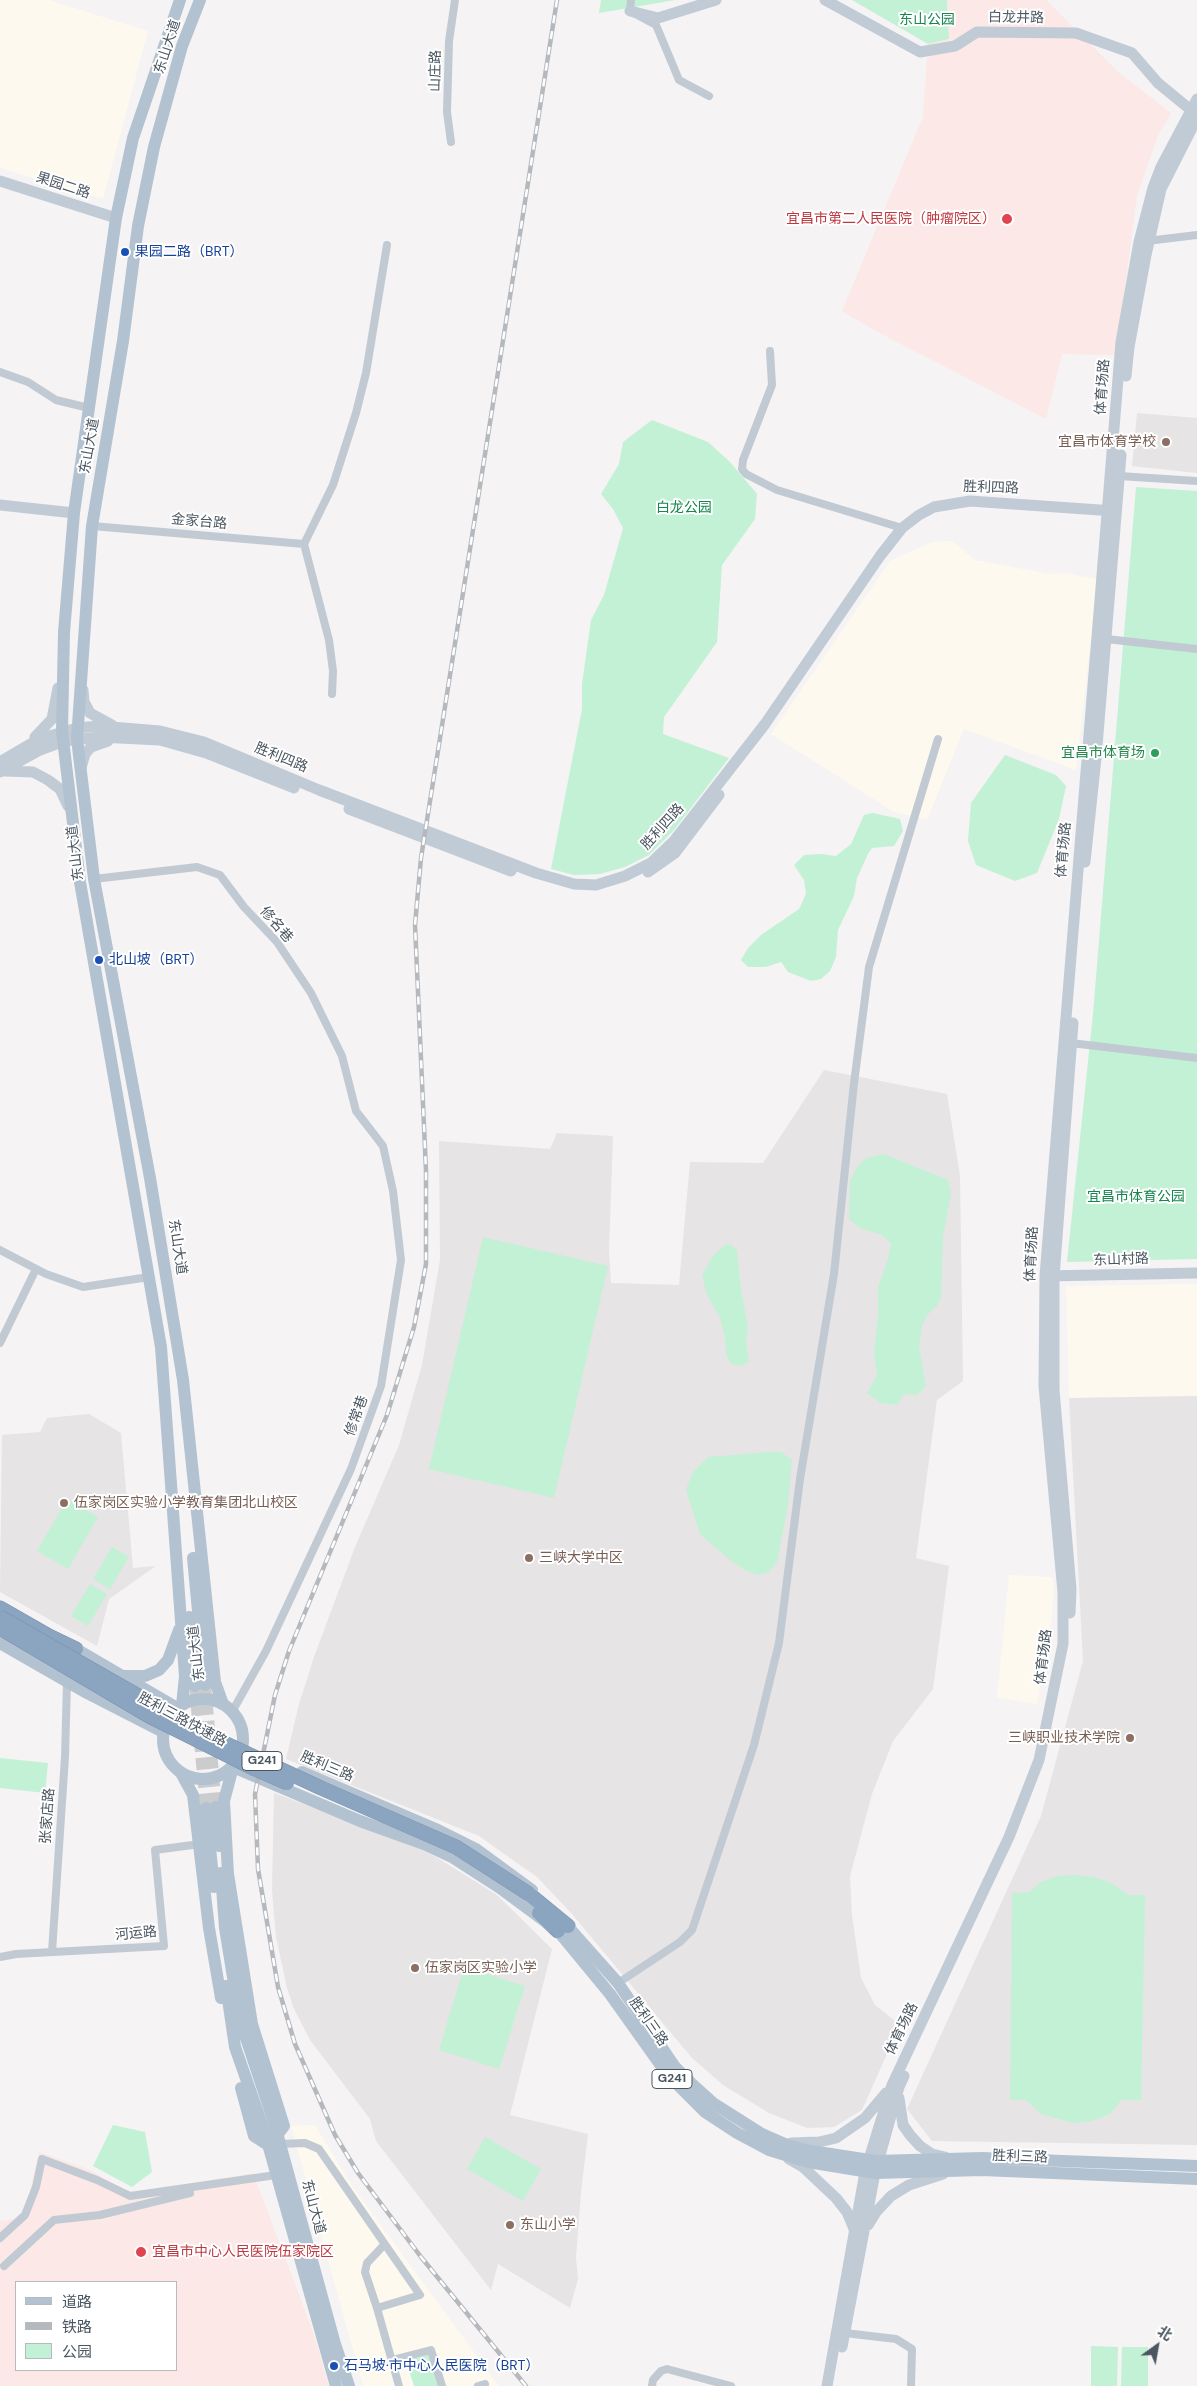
<!DOCTYPE html>
<html>
<head>
<meta charset="utf-8">
<style>
	body { margin:0 }
	#map { position:relative; width:1197px; height:2386px; overflow:hidden; background:#f5f3f3; font-family:"DM Sans","Noto Sans SC",sans-serif }
	canvas { display:block }
	.legend { position:absolute; left:15px; top:2281px; width:162px; height:90px; box-sizing:border-box; background:#fff; border:1px solid #b7bbc0; margin:0; padding:6px 9px; list-style:none; font-size:15px; color:#4a5661 }
	.legend li { display:flex; align-items:center; gap:10px; height:25px }
	.legend b { width:25px; border:1px solid #b7bbc0 }
	.north { position:absolute; left:1132px; top:2321px; width:50px; height:50px; -webkit-text-stroke:4px #fff; paint-order:stroke; rotate:32deg; font-size:14px; font-weight:700; line-height:20px; text-align:center; color:#4a5661 }
	.north::after { content:''; display:block; margin:auto; width:18px; height:22px; background:#4a5661; clip-path:polygon(50% 0,100% 100%,50% 72%,0 100%) }
</style>
</head>
<body>
<div id="map">
<canvas width="1197" height="2386"></canvas>
<ul class="legend">
<li><b style="height:6px;background:#b3c2d1"></b>道路</li>
<li><b style="height:6px;background:#b5b8bd"></b>铁路</li>
<li><b style="height:14px;background:#c3f1d5"></b>公园</li>
</ul>
<div class="north">北</div>
</div>
<script>
const ctx = document.querySelector('canvas').getContext('2d');
ctx.lineJoin = 'round';
function fillPath(path, color) { ctx.fillStyle = color; ctx.fill(path, 'evenodd'); }
const poly = rows => new Path2D(rows.map(r => 'M' + r).join(''));
function strokePath(path, color, width, dash) { ctx.strokeStyle = color; ctx.lineWidth = width; ctx.lineCap = dash ? 'butt' : 'round'; ctx.setLineDash(dash || []); ctx.stroke(path); }
function drawText(font, color, halo, rows, align = 'center') {
  ctx.font = font + ' "DM Sans","Noto Sans SC",sans-serif'; ctx.lineWidth = 4; ctx.setLineDash([]); ctx.textBaseline = 'middle'; ctx.strokeStyle = halo; ctx.fillStyle = color; for (const [text, x, y, turn = 0] of rows) {
    ctx.save(); ctx.translate(x, y); ctx.rotate((+turn || 0) * Math.PI / 180); ctx.textAlign = isNaN(turn) ? turn : align; if (halo) ctx.strokeText(text, 0, 0); ctx.fillText(text, 0, 0); ctx.restore();
  }
}
const commercial = poly([
	[0,0,49,0,148,31,103,199,0,168],
	[952,541,975,560,1050,574,1064,573,1098,579,1076,770,964,729,927,820,894,812,771,734,890,561,932,542],
	[1197,1284,1197,1396,1069,1398,1066,1286],
	[1009,1575,1052,1577,1054,1585,1051,1624,1037,1704,997,1698],
	[315,2125,352,2186,499,2386,363,2386,291,2126]
]);
const education = poly([
	[1137,413,1197,418,1197,473,1132,466],
	[824,1070,947,1094,960,1176,963,1381,937,1400,916,1558,949,1566,933,1689,893,1741,872,1794,850,1876,852,1915,861,1978,875,2005,900,2025,862,2110,834,2127,807,2128,769,2113,723,2085,692,2058,572,1914,537,1877,517,1863,479,1836,286,1759,299,1704,314,1657,355,1547,399,1445,422,1365,440,1260,439,1141,550,1149,557,1133,613,1136,609,1250,611,1283,679,1285,690,1162,763,1163],
	[1197,1396,1197,2145,932,2141,907,2109,1041,1816,1083,1661,1069,1398],
	[89,1414,121,1433,133,1568,156,1566,109,1599,97,1646,0,1592,2,1435,40,1432,47,1418],
	[274,1793,402,1840,436,1857,497,1895,552,1949,510,2115,588,2134,581,2192,576,2258,578,2279,570,2308,498,2264,491,2290,376,2141,370,2119,310,2040,294,2009,287,1988,276,1937,272,1890]
]);
const medical = poly([
	[947,0,1046,0,1118,72,1171,113,1158,135,1137,195,1116,355,1062,354,1046,419,876,331,842,311,923,117,928,44,948,39],
	[39,2152,90,2170,131,2194,253,2173,312,2329,329,2386,0,2386,0,2221,15,2219,26,2209],
	[16,2282,176,2282,176,2370,16,2370]
]);
const green = poly([
	[601,0,675,0,599,13],
	[852,0,947,0,949,39,928,44],
	[652,420,708,442,730,462,757,494,755,519,722,565,717,642,664,717,663,734,729,758,674,830,649,855,625,867,600,874,574,875,551,869,582,709,582,684,591,620,604,595,623,528,613,509,601,494,619,464,623,442],
	[1136,487,1197,491,1197,1259,1067,1262,1093,1014],
	[1005,755,1056,775,1066,786,1059,819,1037,873,1015,881,976,865,968,841,971,803],
	[873,813,900,819,903,831,894,846,872,848,868,854,857,878,854,896,838,930,836,957,830,971,821,979,811,981,788,972,781,962,766,967,748,967,741,960,748,948,761,935,799,909,806,894,804,880,794,865,804,855,821,854,836,856,851,844,864,815],
	[884,1154,948,1180,951,1194,943,1236,941,1297,937,1306,928,1314,922,1325,919,1346,926,1386,917,1395,904,1394,897,1405,881,1403,867,1393,877,1376,874,1351,878,1317,878,1287,888,1259,891,1243,882,1235,860,1228,849,1219,850,1180,857,1167,866,1158],
	[483,1237,608,1266,554,1498,429,1469],
	[726,1244,732,1245,737,1250,741,1290,748,1327,746,1343,749,1362,739,1366,730,1363,726,1354,725,1337,720,1318,707,1295,702,1276,712,1257],
	[769,1452,781,1452,792,1460,788,1505,777,1562,769,1572,757,1575,745,1570,730,1560,700,1534,686,1490,692,1473,708,1457],
	[67,1499,98,1517,68,1569,37,1551],
	[112,1547,129,1557,110,1589,93,1579],
	[90,1584,107,1594,88,1626,71,1616],
	[0,1758,48,1763,45,1793,0,1788],
	[1076,1875,1094,1877,1111,1883,1128,1895,1145,1895,1141,2100,1121,2100,1110,2114,1092,2121,1073,2123,1041,2114,1026,2100,1010,2100,1012,1893,1029,1892,1041,1882,1057,1876],
	[464,1967,525,1986,499,2069,439,2050],
	[113,2125,145,2132,152,2172,132,2187,93,2166],
	[485,2137,541,2169,523,2201,467,2169],
	[1091,2346,1118,2347,1117,2386,1091,2386],
	[1122,2347,1148,2347,1148,2386,1121,2386],
	[430,2353,440,2386,414,2386,406,2361]
]);
const primaryTunnel = poly([
	[205,1685,216,1807],
	[195,1686,206,1808]
]);
const street = poly([
	[631,0,630,11,656,25,679,80,709,96],
	[451,142,447,112,449,41,455,0],
	[1147,241,1197,235],
	[770,351,772,385,743,460,742,469,746,474,777,490,902,528],
	[0,372,28,382,56,400,89,408],
	[1119,476,1197,481],
	[92,526,304,544],
	[1106,639,1197,649],
	[332,694,333,671,329,640,304,544,333,485,356,413,366,373,387,245],
	[94,879,197,867,220,875,244,907,277,942,311,993,342,1056,356,1111,383,1146,393,1191,401,1260,381,1386,351,1469,266,1651,232,1712],
	[1071,1043,1197,1058],
	[0,1250,46,1274,83,1287,149,1277],
	[0,1343,36,1269],
	[52,1952,65,1757,67,1682],
	[0,1957,16,1954,164,1946,155,1850,200,1844],
	[618,1983,680,1942,692,1930,754,1745,779,1643,800,1479,834,1274,854,1083,869,967,938,739],
	[280,2144,305,2143,319,2149,420,2295,377,2308,365,2272,367,2263,384,2245],
	[0,2238,25,2215,36,2187,42,2159,97,2180,130,2196,276,2175],
	[4,2266,54,2220,100,2215,190,2193],
	[377,2308,399,2386],
	[845,2333,896,2339,912,2349,911,2386],
	[392,2360,431,2350,442,2386],
	[478,2386,485,2384],
	[652,2386,653,2380,661,2371,667,2369,731,2386]
]);
const secondary = poly([
	[825,0,920,52,955,46,977,32,1076,33,1132,53,1158,83],
	[630,11,658,18,716,0],
	[0,181,116,218],
	[1126,376,1129,347,1146,255,1161,189,1197,118],
	[0,505,74,513],
	[83,690,84,702,90,713,112,725],
	[35,737,52,719,58,688],
	[0,762,39,739,77,728,99,726,160,731,204,742,319,790,536,873,574,884,596,885,625,876,651,863,674,841,765,724,880,556,902,528,919,515,934,507,970,501,1114,511],
	[81,768,85,754,91,747,108,741],
	[5,771,33,772,48,780,60,789,68,806],
	[0,772,40,750,64,741,99,737,160,740,206,753,294,788],
	[349,809,511,871],
	[1085,862,1096,758,1121,455],
	[648,872,675,853,719,795],
	[1046,1276,1197,1273],
	[1070,1613,1071,1589,1054,1390,1054,1277,1073,1023],
	[899,2098,903,2125,910,2135,920,2146,932,2154,945,2157],
	[791,2143,819,2142,836,2138,865,2118,886,2093],
	[789,2159,803,2167,836,2198,847,2212,854,2229],
	[868,2225,876,2212,891,2196,909,2185,943,2174],
	[842,2347,875,2173,899,2087,904,2076],
	[827,2386,865,2172,892,2085,1009,1837,1039,1760,1063,1644,1063,1592,1044,1386,1045,1276,1121,342,1139,242,1153,188,1161,167,1197,99]
]);
const primary = poly([
	[180,0,133,138,116,218,74,513,64,632,62,731,80,882,161,1347,185,1676,182,1705],
	[200,0,182,46,154,147,138,226,123,341,92,526,77,739,94,879,150,1178,183,1380,215,1682,223,1704],
	[193,1558,205,1685],
	[189,1617,195,1686],
	[0,1643,87,1693,163,1732],
	[69,1645,177,1708],
	[123,1676,145,1676,159,1670,168,1660,179,1630],
	'163 1739a40 40 0 1 1 80 0a40 40 0 1 1-80 0Z',
	[302,1772,438,1830,476,1849,532,1890],
	[181,1773,193,1795,209,1928,221,1998],
	[216,1807,219,1846],
	[206,1808,214,1887],
	[221,1873,225,1928,240,2020,274,2122,335,2344,349,2386],
	[562,1920,618,1983,675,2067,693,2085,713,2103,762,2134,787,2145,811,2151,876,2161,982,2158,1197,2166],
	[226,1986,235,2047,264,2130,336,2386],
	[241,2088,254,2136,268,2145],
	[277,2135,284,2126,252,2024,228,1874,224,1801,233,1767,360,1821,424,1844,452,1857,500,1888,558,1931,610,1994,667,2074,705,2112,737,2133,769,2150,808,2162,875,2173,982,2170,1197,2179]
]);
const highway = poly([
	[0,1608,49,1636,76,1649],
	[529,1894,568,1926],
	[539,1913,558,1931]
]);
const rail = poly([
	[526,2386,421,2257,358,2173,335,2135,295,2044,278,1987,258,1869,255,1794,275,1695,289,1651,387,1415,414,1327,426,1264,426,1171,415,925,421,858,557,0]
]);
const secondaryBridge = poly([
	[1158,83,1197,115]
]);
const highwayBridge = poly([
	[0,1617,205,1734,321,1788,456,1847,529,1894],
	[0,1628,149,1716,255,1769,287,1783]
]);
const markers = [
	[1007,219,6,"#e0444e"],
	[125,252,5,"#1a4fb4"],
	[1166,442,5,"#8d6e63"],
	[1155,753,5,"#2e9e5b"],
	[99,960,5,"#1a4fb4"],
	[64,1503,5,"#8d6e63"],
	[529,1558,5,"#8d6e63"],
	[1130,1738,5,"#8d6e63"],
	[415,1968,5,"#8d6e63"],
	[510,2225,5,"#8d6e63"],
	[141,2252,6,"#e0444e"],
	[334,2366,5,"#1a4fb4"]
];
const shields = [
	[262,1761,40],
	[672,2079,40]
];
const shieldNames = [
	["G241",262,1761],
	["G241",672,2079]
];
const streetNames = [
	["白龙井路",1016,18,1],
	["东山大道",168,47,-72],
	["山庄路",436,71,-89],
	["果园二路",63,186,18],
	["体育场路",1103,387,-86],
	["东山大道",90,446,-80],
	["胜利四路",991,488,2],
	["金家台路",199,522,5],
	["胜利四路",281,758,22],
	["胜利四路",663,827,-48],
	["体育场路",1064,850,-85],
	["东山大道",76,853,-97],
	["修名巷",276,925,49],
	["东山大道",177,1247,81],
	["体育场路",1032,1254,-87],
	["东山村路",1121,1260,-2],
	["修常巷",357,1416,-70],
	["东山大道",197,1653,-97],
	["体育场路",1044,1657,-83],
	["胜利三路快速路",182,1720,28],
	["胜利三路",327,1767,23],
	["张家店路",48,1816,-86],
	["河运路",136,1934,-5],
	["胜利三路",648,2022,55],
	["体育场路",902,2029,-64],
	["胜利三路",1020,2157,2],
	["东山大道",313,2207,75]
];
const parkNames = [
	["东山公园",927,20],
	["白龙公园",684,508],
	["宜昌市体育公园",1136,1197]
];
const healthNames = [
	["宜昌市第二人民医院（肿瘤院区）",996,219],
	["宜昌市中心人民医院伍家院区",152,2252,"left"]
];
const transitNames = [
	["果园二路（BRT）",135,252],
	["北山坡（BRT）",109,960],
	["石马坡·市中心人民医院（BRT）",344,2366]
];
const educationNames = [
	["宜昌市体育学校",1156,442,"right"],
	["伍家岗区实验小学教育集团北山校区",74,1503],
	["三峡大学中区",539,1558],
	["三峡职业技术学院",1120,1738,"right"],
	["伍家岗区实验小学",425,1968],
	["东山小学",520,2225]
];
const leisureNames = [
	["宜昌市体育场",1145,753]
];
fillPath(commercial, '#fdf9ef');
fillPath(education, '#e6e4e5');
fillPath(medical, '#fce8e6');
fillPath(green, '#c3f1d5');
strokePath(primaryTunnel, '#caccce', 12, [12, 6]);
strokePath(highway, '#7690ad', 15);
strokePath(street, '#c1cad2', 8);
strokePath(secondary, '#c1cbd6', 11);
strokePath(primary, '#b3c2d1', 12);
strokePath(highway, '#8ba5c1', 14);
strokePath(rail, '#b5b8bd', 4.5);
strokePath(rail, '#fff', 2.5, [8]);
strokePath(highwayBridge, '#7690ad', 15, []);
strokePath(secondaryBridge, '#c1cbd6', 11);
strokePath(highwayBridge, '#8ba5c1', 14);
for (const [x, y, r, color] of markers) { const dot = new Path2D(); dot.arc(x, y, r, 0, 2 * Math.PI); ctx.fillStyle = color; ctx.fill(dot); strokePath(dot, '#fff', 2); }
for (const [x, y, w] of shields) { const box = new Path2D(); box.roundRect(x - w / 2, y - 9.5, w, 19, 4); ctx.fillStyle = '#fff'; ctx.fill(box); strokePath(box, '#4a5661', 1); }
drawText('bold 12px', '#4a5661', null, shieldNames);
drawText('14px', '#4a5661', '#fff', streetNames);
drawText('14px', '#17864f', '#fff', parkNames);
drawText('14px', '#be3a42', '#fff', healthNames, 'right');
drawText('14px', '#164399', '#fff', transitNames, 'left');
drawText('14px', '#785e54', '#fff', educationNames, 'left');
drawText('14px', '#27864d', '#fff', leisureNames, 'right');
</script>
</body>
</html>
